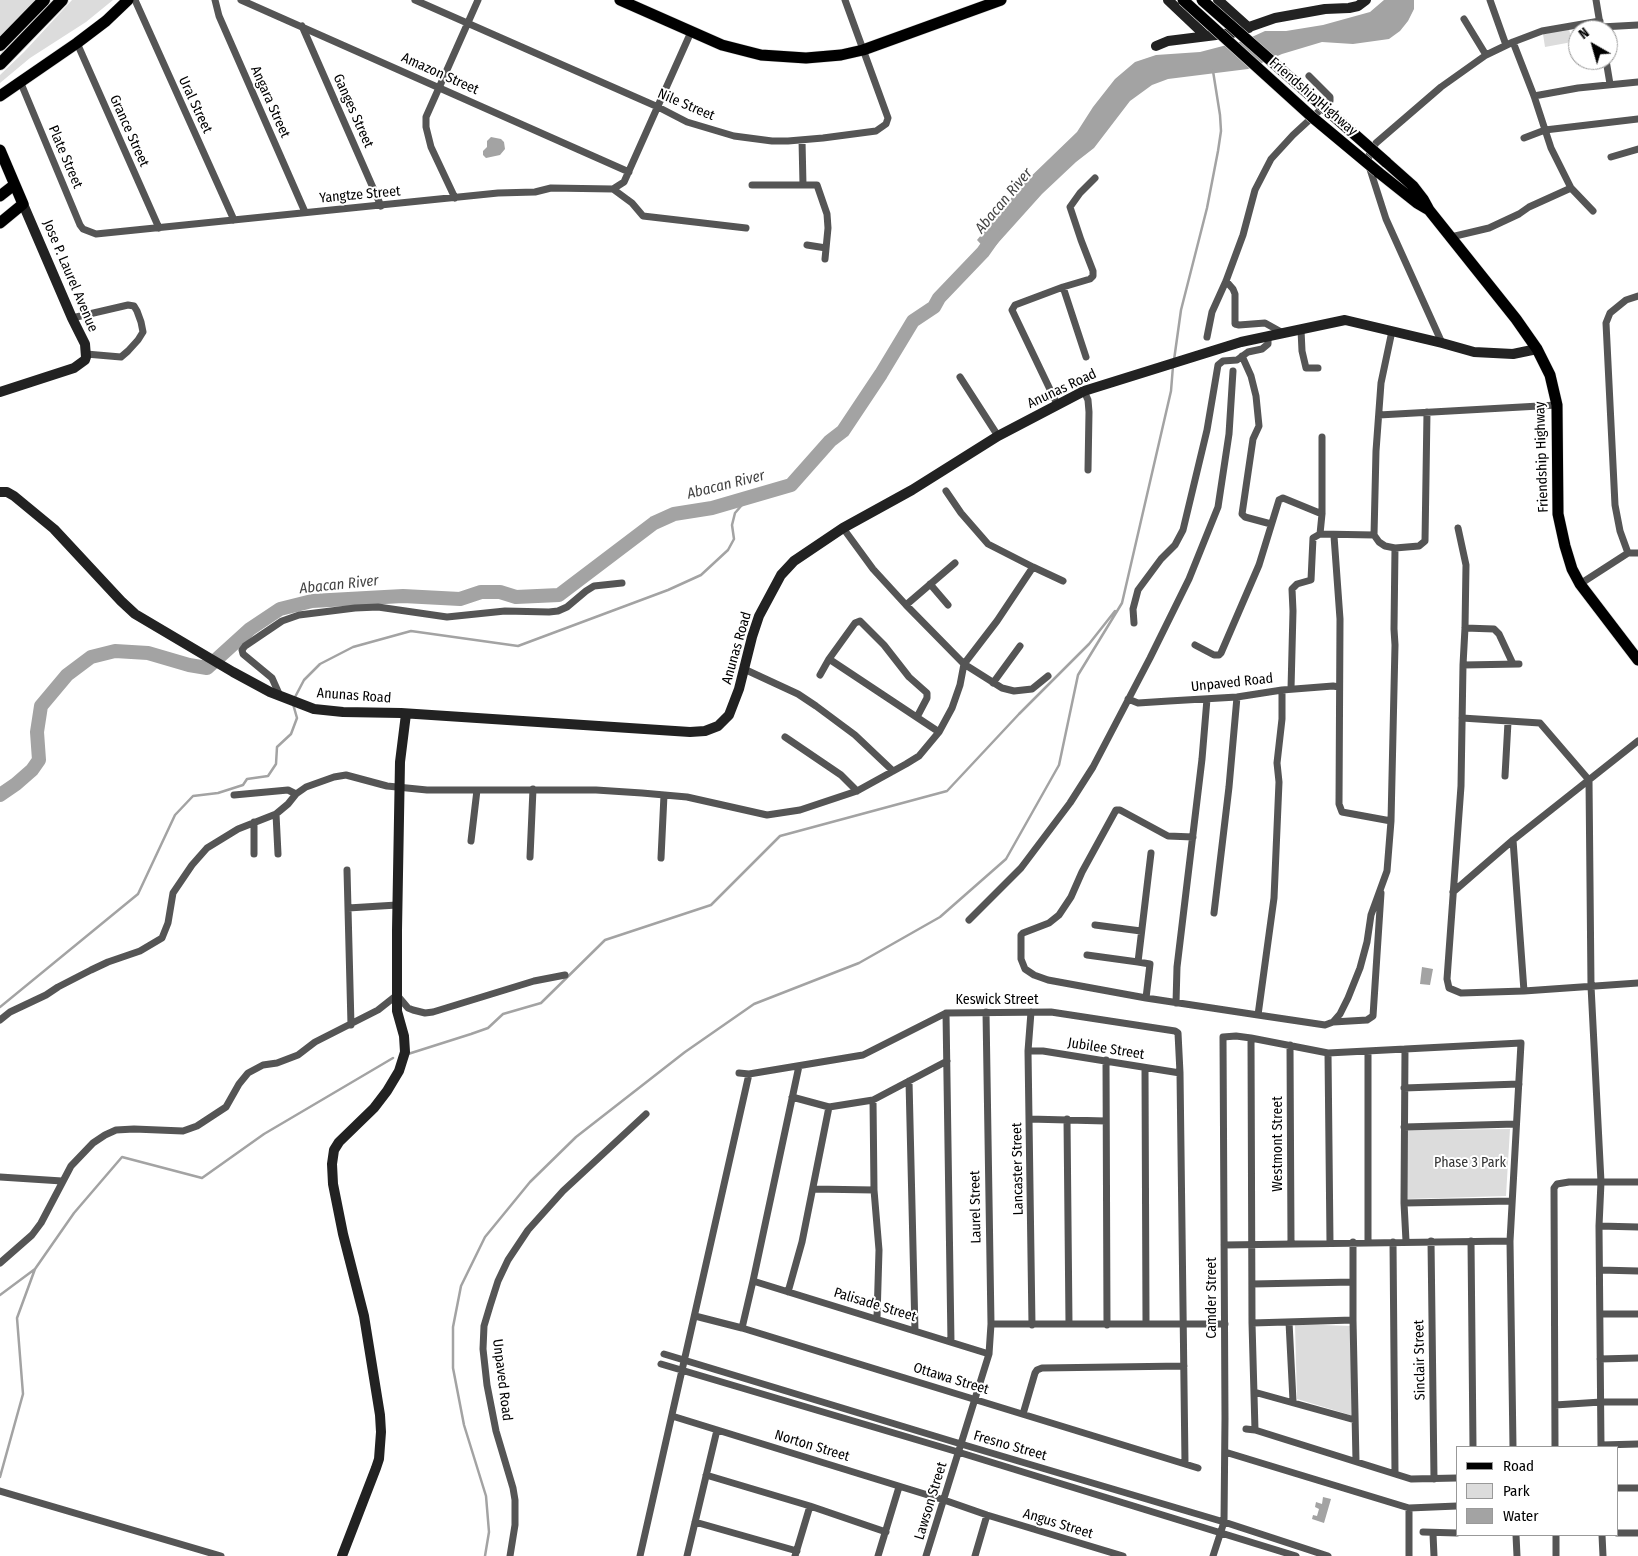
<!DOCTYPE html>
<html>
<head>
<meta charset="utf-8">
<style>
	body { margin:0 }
	#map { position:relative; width:1638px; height:1556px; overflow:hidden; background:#fff; font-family:"Fira Sans Condensed",sans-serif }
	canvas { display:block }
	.legend { position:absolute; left:1456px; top:1446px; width:162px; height:90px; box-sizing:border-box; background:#fff; border:1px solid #999; margin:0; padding:6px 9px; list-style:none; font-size:15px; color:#000 }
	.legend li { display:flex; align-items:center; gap:10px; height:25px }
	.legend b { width:25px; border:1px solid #999 }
	.north { position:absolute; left:1568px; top:20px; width:50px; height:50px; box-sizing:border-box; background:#fff; border:1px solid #999; border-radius:50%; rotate:322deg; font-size:14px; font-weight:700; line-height:20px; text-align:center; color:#000 }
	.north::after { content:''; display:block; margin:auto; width:18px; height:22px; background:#000; clip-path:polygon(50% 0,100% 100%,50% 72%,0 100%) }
</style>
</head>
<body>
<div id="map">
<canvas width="1638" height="1556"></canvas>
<ul class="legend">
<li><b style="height:6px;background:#000"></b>Road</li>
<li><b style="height:14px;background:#dcdcdc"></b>Park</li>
<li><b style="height:14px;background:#a3a3a3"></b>Water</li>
</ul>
<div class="north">N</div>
</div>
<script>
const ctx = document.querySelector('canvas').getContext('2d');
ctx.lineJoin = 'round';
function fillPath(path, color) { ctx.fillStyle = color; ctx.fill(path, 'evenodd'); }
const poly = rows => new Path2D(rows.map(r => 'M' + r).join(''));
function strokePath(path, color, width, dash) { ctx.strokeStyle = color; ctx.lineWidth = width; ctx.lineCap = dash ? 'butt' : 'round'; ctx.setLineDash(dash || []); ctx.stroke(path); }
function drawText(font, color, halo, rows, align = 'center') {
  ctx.font = font + ' "Fira Sans Condensed",sans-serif'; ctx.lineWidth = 4; ctx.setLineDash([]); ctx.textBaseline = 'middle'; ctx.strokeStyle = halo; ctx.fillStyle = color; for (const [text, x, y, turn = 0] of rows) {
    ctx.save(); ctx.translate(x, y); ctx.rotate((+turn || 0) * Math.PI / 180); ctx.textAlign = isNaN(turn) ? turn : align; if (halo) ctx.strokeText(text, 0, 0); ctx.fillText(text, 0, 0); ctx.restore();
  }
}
const green = poly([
	[0,0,35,0,0,36],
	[72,0,113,0,86,22,30,58,0,83,0,75,24,52],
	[1569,29,1572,42,1545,47,1543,34],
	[1510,1129,1506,1196,1406,1199,1408,1130],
	[1295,1324,1351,1326,1357,1417,1297,1399]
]);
const water = poly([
	[1384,0,1414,0,1414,9,1408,21,1400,31,1389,39,1353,44,1322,42,1282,54,1248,69,1168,79,1152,85,1130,101,1094,148,1076,162,1042,194,989,253,977,240,1021,186,1077,132,1093,107,1115,79,1135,62,1156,55,1200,52,1223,46,1243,41,1265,31,1286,31,1323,25,1370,12],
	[491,137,501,139,504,142,505,149,500,155,486,158,483,155,483,151,487,147,487,141],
	[1422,967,1433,969,1430,985,1420,984],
	[1323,1497,1331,1499,1324,1523,1312,1519,1313,1515,1317,1516,1319,1509,1315,1507,1316,1502,1322,1504]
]);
const stream = poly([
	[1174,360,1181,310,1207,208,1218,151,1221,131,1220,115,1213,71],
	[294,699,304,680,320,664,353,647,411,631,518,646,668,590,701,575,728,550,734,539,732,525,735,513,748,498],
	[0,1007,138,894,175,815,193,796,218,793,243,785,247,779,268,776,276,764,277,747,291,734,297,718,293,704],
	[408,1054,471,1034,488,1028,503,1014,541,1003,605,940,711,905,780,836,947,791,1019,714,1089,644,1115,611],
	[0,1295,35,1269],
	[0,1477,23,1394,17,1318,35,1269,74,1213,122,1157,202,1178,264,1134,393,1058],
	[485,1556,489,1532,486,1496,464,1425,453,1368,453,1327,461,1286,485,1237,530,1182,576,1137,685,1052,754,1004,859,963,940,917,1006,859,1059,765,1078,675,1122,603,1171,391,1173,366]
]);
const river = poly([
	[0,795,16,784,32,770,39,760,37,732,41,706,67,675,91,657,115,651,148,653,189,665,207,668,250,629,280,609,312,601,403,596,460,599,481,592,500,592,516,597,559,595,654,523,674,514,712,508,791,485,830,441,843,431,881,374,913,321,934,307,939,298,983,252,995,235]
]);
const street = poly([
	[135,0,234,220],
	[215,0,219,16,305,212],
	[241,0,629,172],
	[415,0,658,107,687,122,734,136,772,141,788,141,823,138,876,131,886,124,888,118,845,0],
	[1490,0,1506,45],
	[1596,0,1600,24],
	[1464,19,1486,55],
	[302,26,381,206],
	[1601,27,1638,25],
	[1513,42,1534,96,1551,148,1571,188,1593,211],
	[77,43,159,228],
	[1606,60,1610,84],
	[20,81,80,225,83,229,96,234,498,193,535,192,551,188,613,189,624,182,691,32],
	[1534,96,1578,88,1638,82],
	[1524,138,1545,130,1638,119],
	[802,140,803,185],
	[1611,157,1638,149],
	[752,185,817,185,827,214,828,228,825,259],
	[613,189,632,203,643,216,746,228],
	[455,198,431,147,426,127,426,117,478,0],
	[1451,237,1489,228,1519,214,1529,207,1571,188],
	[807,245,826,248],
	[1226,281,1233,289,1235,294,1235,324,1239,325,1265,323,1283,333],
	[1063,287,1086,357],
	[72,318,128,305,134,306,137,311,141,322,143,332,138,340,128,351,121,357,86,354],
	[1301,330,1302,351,1306,368,1318,368],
	[1392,331,1381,383,1376,451,1374,535,1379,542,1385,546,1395,548,1419,546,1425,541,1427,412],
	[1207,337,1212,312,1226,281,1243,235,1255,190,1271,159,1293,135,1330,101,1330,97,1309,76],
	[1442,343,1386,219,1368,163,1369,155,1376,143,1441,87,1486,55,1513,42,1542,31,1600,21],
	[1242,356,1251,376,1256,396,1259,426,1253,439,1242,514,1245,517,1271,524],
	[960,377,998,436],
	[1084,391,1088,400,1089,412,1088,470],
	[1057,404,1012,310,1015,305,1063,287,1090,279,1093,276,1093,271,1081,240,1070,207,1080,193,1095,178],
	[1379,415,1557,405],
	[946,491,961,513,988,544,1033,567],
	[843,528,873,569,906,605,964,664,1002,688,1014,691,1032,689,1048,676],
	[1458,528,1466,565,1465,628,1463,665,1461,786,1447,979,1449,988,1461,993,1524,991,1638,983],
	[1320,534,1322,514,1322,437],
	[1334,536,1340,619,1339,804,1342,812,1391,821,1395,645,1394,629,1395,548],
	[1628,553,1620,531,1615,505,1606,323,1610,313,1626,300,1638,296],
	[930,584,948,605],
	[1580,584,1628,553,1638,553],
	[906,605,955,563],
	[1134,623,1133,609,1138,590,1161,559,1175,545,1183,530,1207,430,1218,365,1223,361,1237,360,1248,352,1262,349,1268,344,1268,336],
	[1465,628,1494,629,1499,634,1513,664],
	[1195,645,1214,655,1219,655,1221,653,1259,565,1279,500,1283,498,1322,514],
	[829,659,855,623,860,621,884,645,909,677,927,693,927,698,917,717],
	[1463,665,1519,664],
	[744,669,798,694,816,706,855,735,893,771],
	[820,675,829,659,939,732],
	[993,683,1020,646],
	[1291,689,1293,611,1292,589,1297,584,1311,580,1313,538,1320,534,1374,535],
	[280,696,272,678,243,654,242,650,245,646,282,621,299,615,355,608,378,607,447,617,505,611,549,612,558,611,567,607,586,591,594,586,622,583],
	[1128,699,1138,703,1169,701,1237,697,1282,690,1333,686,1339,687],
	[1462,718,1540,723,1589,780,1591,986,1601,1182,1599,1226,1601,1447],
	[785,737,841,775,857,791],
	[1505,776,1508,722],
	[234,795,288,790,296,794],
	[276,814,278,854],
	[254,822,254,854],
	[1513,840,1524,991],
	[471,841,477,790],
	[1151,853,1138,962,1150,964,1146,998,1258,1015,1274,898,1279,782,1277,763,1282,719,1282,690],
	[530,857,533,789],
	[661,858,664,795],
	[347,870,351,1025],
	[1453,892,1513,840,1638,741],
	[348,908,397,905],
	[1214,913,1229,787,1237,697],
	[969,920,1021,868,1070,803,1093,767,1150,658,1189,579,1218,507,1229,434,1233,371],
	[1095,925,1141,931],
	[1087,955,1138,962],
	[1146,998,1048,980,1034,975,1025,969,1021,959,1021,935,1023,933,1049,923,1059,915,1071,897,1082,872,1116,810,1120,810,1168,836,1193,837],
	[1176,1003,1177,967,1202,759,1207,699],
	[1031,1012,1028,1051,1032,1325],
	[946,1013,951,1342],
	[1258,1015,1325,1025,1333,1022,1340,1014,1348,998,1360,968,1367,942,1371,915,1387,871,1391,821],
	[0,1020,10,1012,46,995,58,987,91,970,108,962,140,951,162,938,168,923,173,893,192,865,207,848,238,829,276,814,288,804,296,794,306,787,334,777,346,775,387,786,427,790,596,790,642,793,687,797,767,815,800,810,857,791,906,764,919,756,939,732,952,708,960,685,964,664,997,621,1033,567,1063,581],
	[1333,1022,1367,1020,1373,1016,1381,893],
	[1251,1038,1252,1323,1255,1430],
	[1290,1045,1291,1243],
	[1405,1049,1404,1203,1406,1241],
	[1028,1051,1043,1051,1180,1073],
	[1368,1051,1368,1242],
	[1328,1053,1330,1243],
	[1106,1060,1107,1325],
	[1145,1068,1146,1324],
	[739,1073,749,1074,863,1055,946,1013,1051,1012,1175,1031,1178,1033,1180,1073,1185,1463],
	[909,1081,915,1331],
	[1404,1088,1519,1084],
	[792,1097,829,1107,873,1100,947,1061],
	[873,1100,874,1190,879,1250,877,1318],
	[1029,1119,1106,1121],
	[1067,1119,1069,1324],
	[1404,1127,1516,1124],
	[0,1177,62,1181],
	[813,1189,874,1190],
	[1404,1203,1512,1201],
	[1599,1226,1638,1227],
	[1431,1241,1434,1479],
	[1471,1241,1473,1447],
	[1353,1242,1353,1320,1356,1461],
	[1393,1242,1395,1473],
	[1224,1245,1510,1241],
	[0,1263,32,1235,41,1223,71,1166,93,1143,105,1135,116,1130,134,1129,183,1131,197,1126,226,1107,239,1084,248,1073,263,1065,277,1063,298,1055,315,1042,378,1010,397,995,408,1008,413,1010,425,1013,433,1012,534,981,565,975],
	[1600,1270,1638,1271],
	[753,1281,989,1354],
	[1252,1284,1353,1282],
	[788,1292,802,1242,829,1107],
	[1601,1314,1638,1314],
	[695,1316,742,1328,1198,1468],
	[1289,1322,1293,1401],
	[1252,1323,1353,1320],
	[991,1324,1225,1324],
	[742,1328,753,1281,799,1066],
	[664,1354,961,1444,1224,1522,1328,1556],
	[1600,1359,1638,1358],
	[661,1364,958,1452,1296,1556],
	[1254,1392,1355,1420],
	[1555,1405,1601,1402,1638,1402],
	[1023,1414,1035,1373,1037,1370,1042,1368,1184,1366],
	[672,1416,944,1500,987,1515,1123,1556],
	[1246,1429,1255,1430,1411,1479,1457,1478],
	[1601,1445,1638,1444],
	[1555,1447,1554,1188,1557,1184,1569,1182,1638,1182],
	[1225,1452,1409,1508,1457,1506],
	[706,1475,810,1506,886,1532],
	[1617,1488,1638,1488],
	[0,1491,221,1556],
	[1409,1508,1409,1556],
	[695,1522,797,1551],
	[1423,1532,1457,1533],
	[1617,1533,1638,1533],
	[1433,1534,1434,1556],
	[1516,1535,1517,1556],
	[1556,1535,1556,1556],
	[1602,1535,1603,1556],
	[510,1556,515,1525,515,1500,513,1488,496,1431,487,1385,483,1349,484,1326,490,1306,498,1281,508,1260,528,1230,563,1191,646,1114],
	[640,1556,749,1074],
	[687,1556,717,1430],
	[795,1556,810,1506],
	[878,1556,899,1487],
	[926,1556,989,1354,991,1324,986,1012],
	[975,1556,987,1515],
	[1213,1556,1224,1522,1225,1418,1223,1037,1236,1036,1251,1038,1328,1053,1521,1043,1510,1241,1513,1447]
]);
const secondary = poly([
	[1168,0,1206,36],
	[1218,0,1249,28],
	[1156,46,1168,41,1232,33,1275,18,1325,9,1349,8,1358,6,1366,0],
	[0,392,74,368,85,360,86,357,85,344,72,318,23,204],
	[0,492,7,492,14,496,54,529,121,601,135,614,233,672,270,692,314,709,343,712,401,713,690,732,705,731,718,726,729,715,739,689,752,637,759,616,781,575,794,561,843,528,912,490,998,436,1084,391,1241,342,1345,320,1442,343,1474,352,1513,354,1537,349],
	[342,1556,376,1468,379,1459,381,1432,380,1415,364,1316,343,1234,333,1184,332,1164,334,1150,339,1142,374,1108,387,1091,399,1071,405,1052,404,1036,397,1011,397,930,400,762,406,714]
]);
const primary = poly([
	[620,0,722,45,761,55,806,58,841,55,863,50,1001,0],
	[0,96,77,43,106,21,128,0],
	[0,150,23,204,0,223],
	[1386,162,1413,186,1423,199,1429,210,1516,319,1537,349,1550,375,1557,405,1558,514,1565,546,1572,569,1580,584,1638,660],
	[1378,172,1417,203,1429,210],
	[0,196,14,185]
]);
const highway = poly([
	[0,45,44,0],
	[0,64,62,0]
]);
const primaryBridge = poly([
	[1183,0,1312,117,1378,172],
	[1202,0,1386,162]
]);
const streetNames = [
	["Amazon Street",440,74,24],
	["Friendship Highway",1313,97,41],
	["Angara Street",270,102,66],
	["Ural Street",195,105,65],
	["Nile Street",686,105,23],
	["Ganges Street",353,111,66],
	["Grance Street",129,131,66],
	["Plate Street",65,157,67],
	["Yangtze Street",360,195,-5],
	["Jose P. Laurel Avenue",70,276,67],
	["Anunas Road",1062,389,-25],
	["Friendship Highway",1542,457,-92],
	["Anunas Road",737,648,-74],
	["Unpaved Road",1232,683,-6],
	["Anunas Road",354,696,4],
	["Keswick Street",997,1000],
	["Jubilee Street",1106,1049,9],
	["Westmont Street",1278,1144,-90],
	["Lancaster Street",1018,1169,-91],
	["Laurel Street",976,1207,-91],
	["Camder Street",1212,1298,-90],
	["Palisade Street",875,1305,17],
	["Sinclair Street",1420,1360,-91],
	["Ottawa Street",951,1379,17],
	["Unpaved Road",502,1380,83],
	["Norton Street",812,1446,17],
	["Fresno Street",1010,1446,16],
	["Lawson Street",931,1501,-73],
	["Angus Street",1058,1524,17]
];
const parkNames = [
	["Phase 3 Park",1470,1163]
];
const waterNames = [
	["Abacan River",1004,201,-50],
	["Abacan River",726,485,-14],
	["Abacan River",339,585,-6]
];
fillPath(green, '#dcdcdc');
fillPath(water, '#a3a3a3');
strokePath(stream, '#a3a3a3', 2.5);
strokePath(river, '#a3a3a3', 14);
strokePath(primary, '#dbdbdb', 12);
strokePath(highway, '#dbdbdb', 14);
strokePath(street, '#555', 7);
strokePath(secondary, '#222', 10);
strokePath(primary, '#000', 11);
strokePath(highway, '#000', 12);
strokePath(primaryBridge, '#dbdbdb', 12, []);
strokePath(primaryBridge, '#000', 11);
drawText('14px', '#000', '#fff', streetNames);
drawText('14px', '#333', '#fff', parkNames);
drawText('italic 15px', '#444', '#fff', waterNames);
</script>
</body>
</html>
